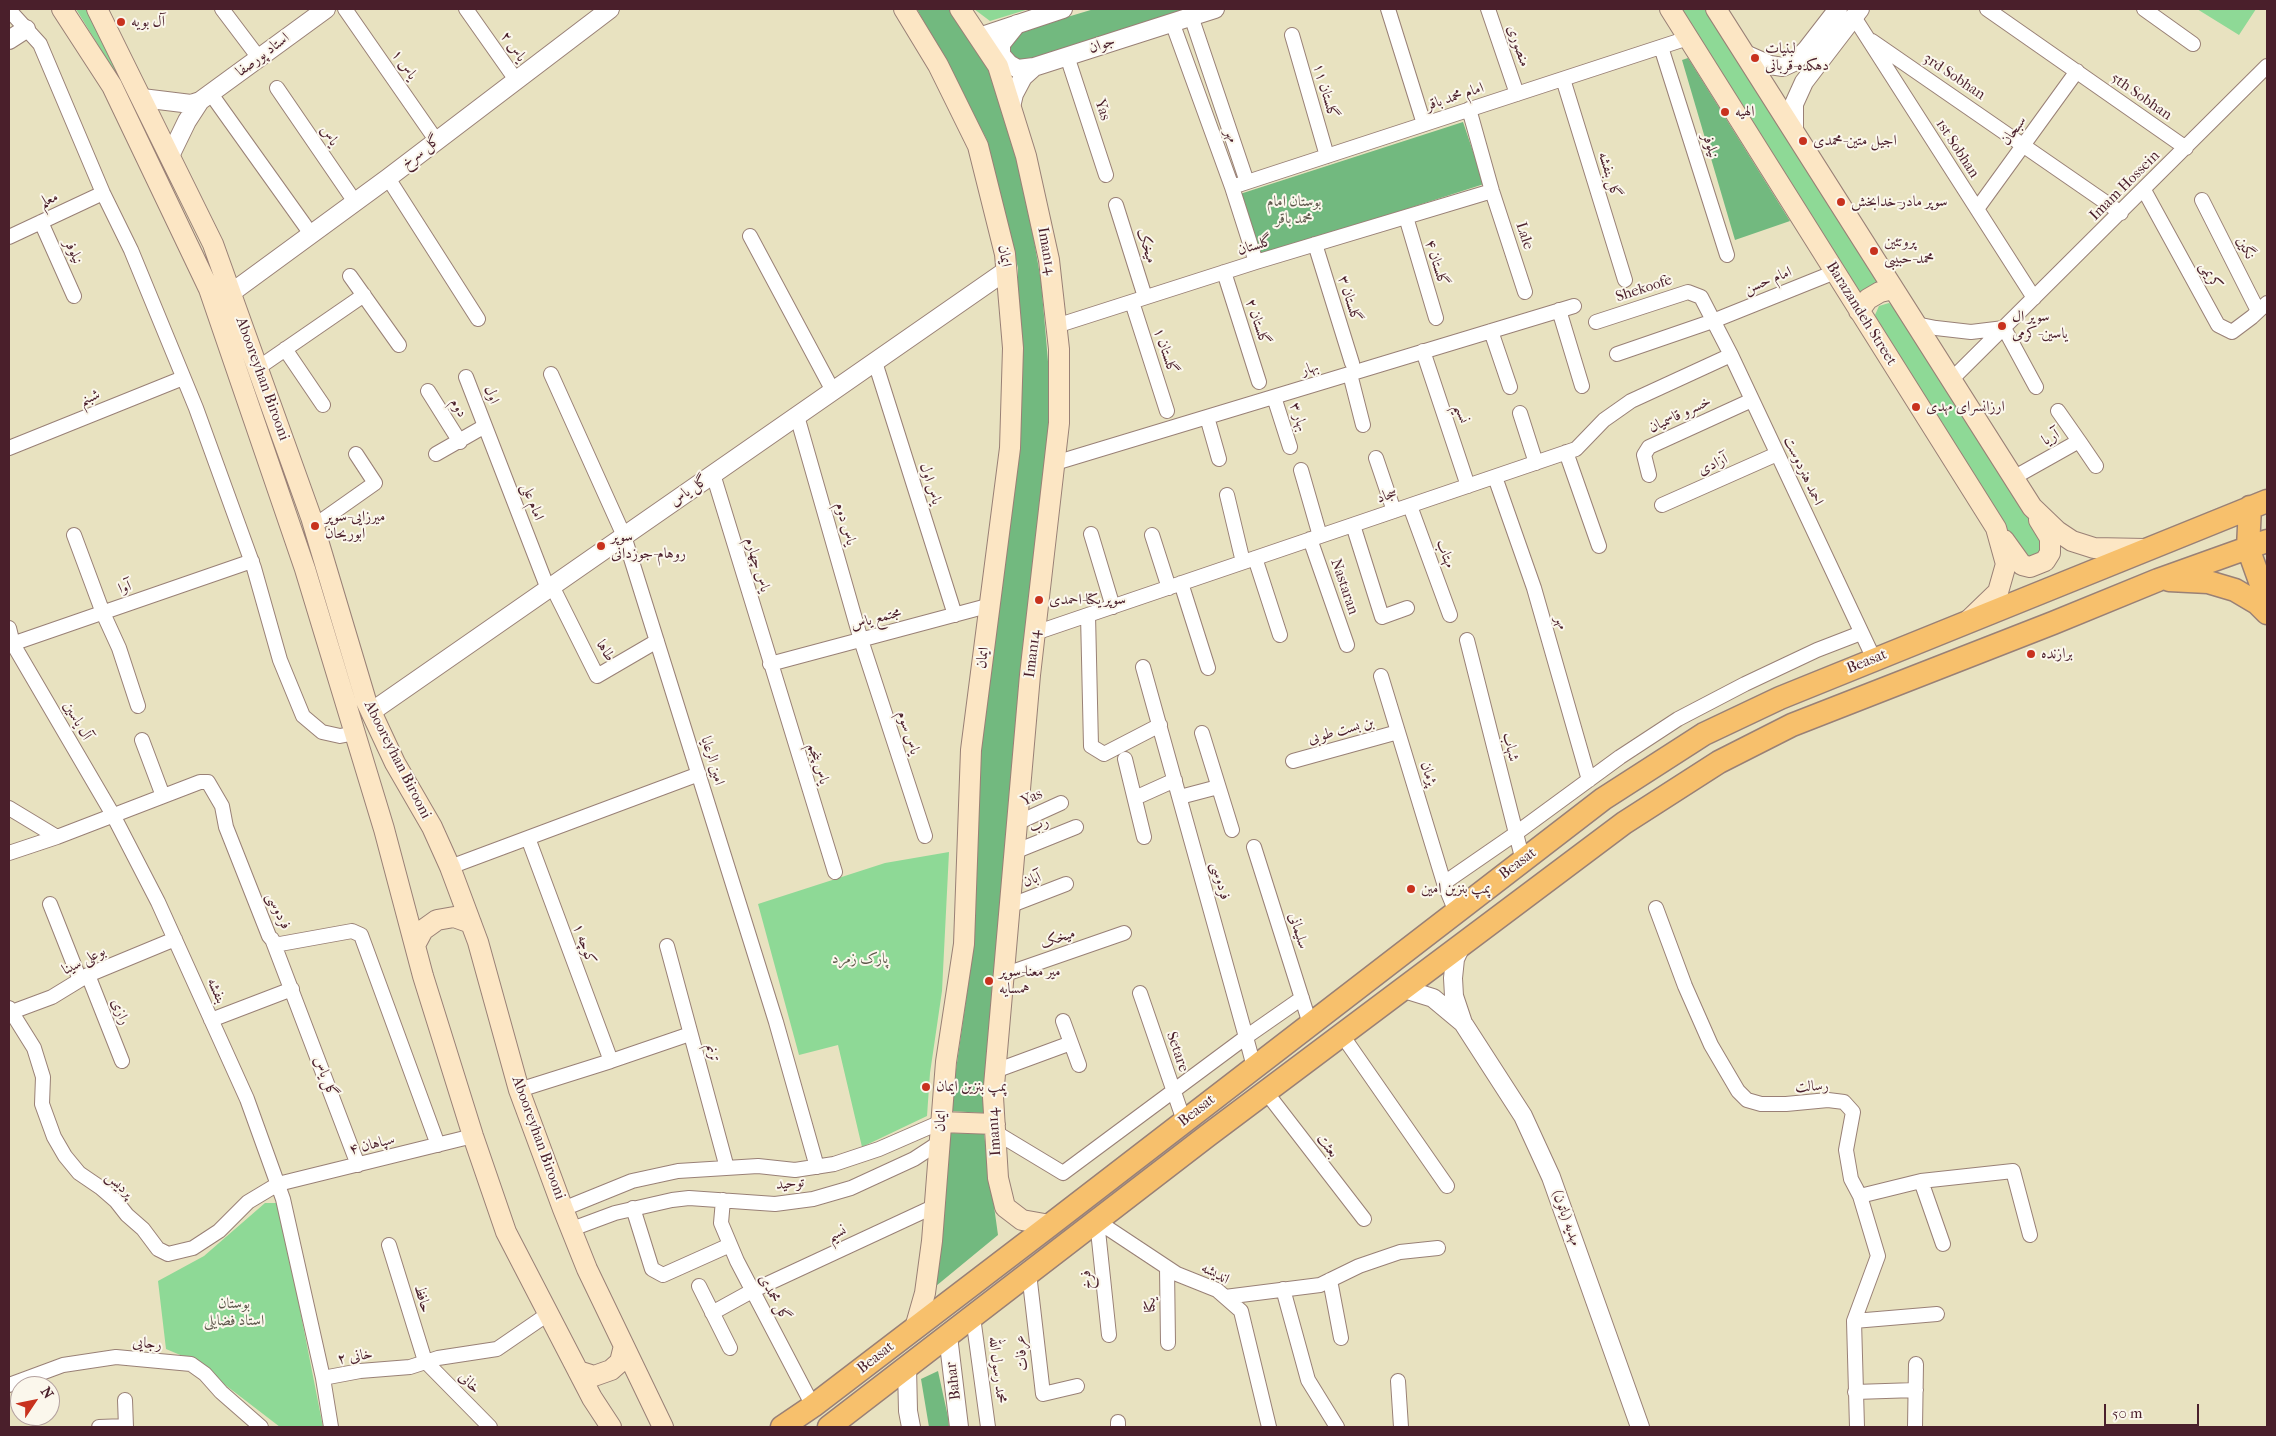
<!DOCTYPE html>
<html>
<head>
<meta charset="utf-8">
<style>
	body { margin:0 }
	#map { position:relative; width:2276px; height:1436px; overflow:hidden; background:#e8e2c0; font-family:"IM FELL French Canon",serif }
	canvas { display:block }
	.frame { position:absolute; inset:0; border:10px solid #4a1f2b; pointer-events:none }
	.north { position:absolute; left:10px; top:1376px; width:50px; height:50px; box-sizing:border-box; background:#fbf7ec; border:1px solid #b4a19f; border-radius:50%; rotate:56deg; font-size:14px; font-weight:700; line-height:20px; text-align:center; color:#4a1f2b }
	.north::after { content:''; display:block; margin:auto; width:18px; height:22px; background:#c8321e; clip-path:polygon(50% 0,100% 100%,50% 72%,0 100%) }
	.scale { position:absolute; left:2104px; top:1404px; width:95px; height:22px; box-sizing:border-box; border:2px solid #4a1f2b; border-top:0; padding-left:6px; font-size:15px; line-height:18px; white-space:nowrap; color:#4a1f2b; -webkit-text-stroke:4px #fbf7ec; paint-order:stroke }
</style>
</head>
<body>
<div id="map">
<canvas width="2276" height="1436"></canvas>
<div class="frame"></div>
<div class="north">N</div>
<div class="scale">50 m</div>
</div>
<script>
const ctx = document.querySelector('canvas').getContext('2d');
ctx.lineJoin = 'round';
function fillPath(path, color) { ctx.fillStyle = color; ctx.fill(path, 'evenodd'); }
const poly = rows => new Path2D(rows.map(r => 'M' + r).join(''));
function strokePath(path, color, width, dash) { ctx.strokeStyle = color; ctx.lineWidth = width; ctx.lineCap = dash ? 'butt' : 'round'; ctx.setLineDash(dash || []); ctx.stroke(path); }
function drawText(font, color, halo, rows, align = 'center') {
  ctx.font = font + ' "IM FELL French Canon",Amiri,serif'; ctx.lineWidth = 4; ctx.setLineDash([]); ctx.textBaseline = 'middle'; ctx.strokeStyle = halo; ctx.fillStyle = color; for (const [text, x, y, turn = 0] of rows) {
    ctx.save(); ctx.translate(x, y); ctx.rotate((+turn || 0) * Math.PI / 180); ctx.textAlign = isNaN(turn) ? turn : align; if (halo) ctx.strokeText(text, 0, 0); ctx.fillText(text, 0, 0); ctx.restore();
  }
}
const green = poly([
	[76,9,88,9,157,148,152,151,109,63],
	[974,9,1029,9,990,21],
	[1680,9,1705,9,1878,283,1860,299],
	[2197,9,2256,9,2239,35],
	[1889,303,1896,309,2045,541,2039,552,2030,559,2020,554,1879,326,1875,315,1879,306],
	[949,852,942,991,930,1073,927,1116,862,1147,838,1045,799,1055,758,904,885,863],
	[265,1203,279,1203,323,1427,280,1427,224,1384,185,1357,166,1349,158,1281,204,1256]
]);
const forest = poly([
	[917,9,951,9,989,68,1021,165,1041,281,1053,419,1018,743,984,1113,950,1111,973,952,978,744,1017,448,1018,268,986,138],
	[1094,9,1193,9,1022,64,1010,58,1008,39,1024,30],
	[1688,58,1790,221,1735,240,1682,60],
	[1463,122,1484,184,1260,256,1240,194],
	[948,1133,984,1134,998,1235,936,1286],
	[938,1371,948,1417,949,1427,929,1427,921,1379]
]);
const minor = poly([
	[222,9,259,58],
	[345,9,436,140],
	[466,9,516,80],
	[1388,9,1424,124],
	[1488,9,1517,94],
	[1987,9,2186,148],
	[2144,9,2193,44],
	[9,10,40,44,103,193,131,250,196,408,254,568,280,660,303,716,322,732,340,736,355,733],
	[1191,16,1247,182],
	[1854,17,2034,298],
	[1172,22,1232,187,1256,262],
	[1292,35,1327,156],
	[1872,41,2121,213],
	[1661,47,1727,255],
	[1067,56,1106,175],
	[1563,79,1625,280],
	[277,88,355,202],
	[211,94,311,234],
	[1469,109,1492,191,1525,292],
	[388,178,478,319],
	[1232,187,1688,38],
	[2144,190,2218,325,2232,332,2252,317,2267,303],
	[2202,200,2258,311],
	[1116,205,1145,297],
	[1977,209,2077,71],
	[1406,217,1436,318],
	[41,222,74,296],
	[750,236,833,391],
	[9,237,103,193],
	[1315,244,1352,363],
	[1224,272,1259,382],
	[350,276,399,345],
	[1132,302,1167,411],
	[1559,310,1582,386],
	[1596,322,1688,292,1701,297,1731,355,1874,659],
	[1916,324,1936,328,1971,332,2004,328],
	[1056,326,1256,262,1492,191],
	[2004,328,2036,387],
	[1491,331,1510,387],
	[285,349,323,405],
	[1423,351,1468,486],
	[1617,354,1713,321,1835,272],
	[875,362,955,615],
	[258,368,364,295],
	[551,374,624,536,776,1022,817,1167],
	[1350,374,1363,425],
	[466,377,548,589],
	[1951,380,2267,66],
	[428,391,460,442],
	[1274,397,1290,447],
	[2058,411,2079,441],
	[1520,413,1536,463],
	[797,416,861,640,925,836],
	[1207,417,1219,459],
	[9,448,183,378],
	[1566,452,1599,546],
	[436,454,485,426],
	[1376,458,1394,511],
	[1055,463,1574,306],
	[1301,470,1320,536],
	[713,474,835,872],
	[1649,475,1644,455,1649,447,1752,400],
	[1495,477,1534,588,1589,780],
	[2013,478,2079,441,2096,466],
	[1227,495,1243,562],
	[1662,505,1777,454],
	[1410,506,1450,615],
	[1353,525,1382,617,1407,608],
	[314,526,375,483,356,454],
	[1091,534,1113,607],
	[74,535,103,613,119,648,138,706],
	[1152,535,1169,588],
	[1310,539,1347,645],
	[1255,558,1280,635],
	[1181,583,1208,668],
	[552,586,597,676,657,641],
	[1088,615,1091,746,1104,754,1160,725],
	[9,628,13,644,113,815,158,902,247,1099,283,1199,323,1378,360,1371,410,1367,438,1358,497,1349,548,1314],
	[1035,633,1576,449,1604,420,1631,401,1731,355],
	[1467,640,1523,861],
	[9,645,252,561],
	[770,664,991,605],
	[1143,667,1246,1037,1302,998],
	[1381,676,1444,883,1456,912],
	[1202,733,1232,830],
	[142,740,163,796],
	[1125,759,1144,837],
	[1293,761,1398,732],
	[1180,797,1218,787],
	[1135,798,1175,780],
	[9,808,57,837],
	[1017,823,1061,803],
	[528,838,611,1061],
	[1254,847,1310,1024],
	[1014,852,1076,827],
	[9,853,57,837,200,782,208,782,222,806,226,827,269,936,275,943,280,944,352,931,361,935,438,1145],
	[450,867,699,774],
	[1444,883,1515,834,1620,757,1678,719,1745,684,1817,650,1861,633],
	[50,904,80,980],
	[1009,906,1066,884],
	[1656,908,1685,986,1711,1045,1738,1091,1747,1100,1761,1104,1786,1104,1828,1100,1844,1102,1853,1112,1846,1150,1851,1179,1860,1196,1878,1256,1854,1321,1857,1427],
	[272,939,358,1165],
	[667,946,727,1168],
	[88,975,122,1061],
	[1003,975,1124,933],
	[1140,993,1184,1121],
	[9,1008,34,1048,43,1077,42,1104,54,1137,65,1156,79,1173,101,1188,116,1201,127,1215,143,1229,158,1249,168,1254,193,1248,219,1231,248,1202,278,1184,473,1136],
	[9,1013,52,997,88,975,175,939],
	[211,1020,292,989],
	[1063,1021,1079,1065],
	[1342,1035,1447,1186],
	[995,1071,1071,1043],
	[519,1090,611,1061,690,1034],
	[1266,1092,1364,1219],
	[995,1132,1063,1173,1246,1037,1254,1067],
	[1921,1181,2013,1171,2030,1235],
	[1860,1196,1921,1181,1943,1244],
	[723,1200,721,1223,737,1261,813,1406],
	[633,1208,652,1269,663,1275,730,1245],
	[563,1209,632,1181,678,1171,758,1166,795,1170,834,1164,879,1149,941,1122],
	[1097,1221,1177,1274,1217,1290,1241,1311,1269,1427],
	[1097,1221,1109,1335],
	[572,1229,615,1213,672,1200,689,1198,775,1204,813,1199,851,1188,914,1159,940,1142],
	[389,1245,425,1361,490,1427],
	[1167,1268,1168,1343],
	[1029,1273,1043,1394,1077,1386],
	[1330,1280,1341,1338],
	[699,1286,730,1348],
	[1283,1289,1308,1380,1337,1427],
	[1225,1297,1320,1285,1359,1266,1400,1252,1438,1248],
	[712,1313,752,1291,935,1206],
	[973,1317,988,1427],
	[1854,1321,1937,1314],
	[323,1378,331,1427],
	[1398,1381,1401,1427],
	[9,1385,63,1365,116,1357,191,1364,205,1374,221,1392,261,1427],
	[1855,1392,1916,1390],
	[125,1400,126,1427],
	[1118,1422,1118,1427],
	[99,1427,126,1426],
	[1915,1427,1916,1364]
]);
const tertiary = poly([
	[1017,24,1001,44,1001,55,1009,64,1018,69,1034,67],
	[979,37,1063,9],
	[9,40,26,29],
	[1745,54,1770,65,1783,67,1794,62,1807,49,1838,9],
	[142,98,191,104,200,101,326,9],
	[1011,107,1014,94,1023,77,1034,67,1215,9],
	[1794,132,1794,104,1804,82,1860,9],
	[170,156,187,121,200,101],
	[231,293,388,178,610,9],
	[371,712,1007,270],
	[1461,946,1455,959,1453,978,1454,996,1463,1023,1523,1116,1551,1177,1640,1427],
	[1404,989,1433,998,1463,1023],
	[948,1336,959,1427],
	[907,1367,908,1411,911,1427]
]);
const secondary = poly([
	[62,9,112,86,209,289,305,569,384,829,423,976,473,1136,506,1232,592,1398,611,1427],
	[97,9,213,244,311,517,366,701,395,763,432,827,450,867,478,942,519,1090,563,1209,587,1269,663,1427],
	[904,9,938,65,978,146,1005,254,1013,348,1010,448,971,750,964,944,946,1062,932,1241,925,1293,915,1328],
	[960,9,998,66,1026,156,1049,260,1059,349,1059,423,1030,675,993,1097,998,1178,1005,1207,1022,1220,1050,1225],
	[1670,9,1996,528,2006,564,1998,592,1969,620],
	[1716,9,2032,507,2057,531,2072,541,2094,548,2146,549],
	[1859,311,1868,299,1880,292,1893,289],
	[2004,540,2022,565,2030,567,2045,561,2050,553,2050,538,2039,520],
	[415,945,423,930,437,920,454,917,471,923],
	[941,1122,995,1124],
	[578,1371,594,1376,611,1370,620,1362,624,1346]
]);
const primary = poly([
	[2250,507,2248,548,2267,601],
	[2169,580,2208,582,2235,590,2257,603,2267,613],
	[782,1427,813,1406,1050,1225,1603,799,1704,734,1780,698,2267,501],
	[829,1427,1207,1136,1624,823,1719,762,1792,725,2053,623,2158,580,2267,541]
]);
const markers = [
	[121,22,5,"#c8321e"],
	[1755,58,5,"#c8321e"],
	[1725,112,5,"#c8321e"],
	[1803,141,5,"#c8321e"],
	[1841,202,5,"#c8321e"],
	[1874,251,5,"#c8321e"],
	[2002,326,5,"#c8321e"],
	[1916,407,5,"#c8321e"],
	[315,526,5,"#c8321e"],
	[601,546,5,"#c8321e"],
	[1039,600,5,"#c8321e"],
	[2031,654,5,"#c8321e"],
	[1411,889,5,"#c8321e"],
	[989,981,5,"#c8321e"],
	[926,1087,5,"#c8321e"]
];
const poiNames = [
	["آل بویه",131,22],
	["لبنیات",1765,49],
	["دهکده-قربانی",1765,66],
	["الهیه",1735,112],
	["اجیل متین-محمدی",1813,141],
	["سوپر مادر-خدابخش",1851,202],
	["پروتئین",1884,242],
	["محمد-حبیبی",1884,259],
	["سوپر ال",2012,317],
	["یاسین-کرمی",2012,334],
	["ارزانسرای مهدی",1926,407],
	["میرزایی-سوپر",325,517],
	["ابوریحان",325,534],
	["سوپر",611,537],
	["روهام-جوزدانی",611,554],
	["سوپر یکتا-احمدی",1049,600],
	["برازنده",2041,654],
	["پمپ بنزین امین",1421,889],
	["میر معنا-سوپر",999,972],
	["همسایه",999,989],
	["پمپ بنزین ایمان",936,1087]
];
const streetNames = [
	["جوان",1102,45,-18],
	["منصوری",1518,46,71],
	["یاس ۲",513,47,55],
	["استاد پورصفا",263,55,-37],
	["یاس ۱",404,65,55],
	["3rd Sobhan",1954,77,34],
	["گلستان ۱۱",1325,91,74],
	["امام محمد باقر",1455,97,-18],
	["5th Sobhan",2141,97,35],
	["Yas",1102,110,72],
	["سبحان",2014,131,-54],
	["یاس",329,136,56],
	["مهر",1231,136,70],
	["نیلوفر",1710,146,72],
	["1st Sobhan",1957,149,57],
	["گل سرخ",421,152,-38],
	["گل بنفشه",1609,175,73],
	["Imam Hossein",2125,186,-45],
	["معلم",49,200,-25],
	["Lale",1524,236,72],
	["میخک",1146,246,72],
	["گلستان",1255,246,-17],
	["نگین",2245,248,63],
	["Iman14",1046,251,80],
	["نیلوفر",73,252,66],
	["ایمان",1004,256,81],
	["گلستان ۴",1436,263,73],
	["کریمی",2210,276,61],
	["امام حسن",1768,281,-22],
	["Shekoofe",1644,289,-18],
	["گلستان ۳",1349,299,73],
	["Barazandeh Street",1861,314,58],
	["گلستان ۲",1257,322,72],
	["گلستان ۱",1165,351,72],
	["بهار",1310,369,-17],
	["Abooreyhan Birooni",262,379,70],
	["اول",491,395,68],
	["شبنم",90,398,-22],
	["دوم",458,408,58],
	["نسیم",1461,414,72],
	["خسرو قاسمیان",1680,415,-25],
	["بهار ۳",1298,417,72],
	["آریا",2051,438,-29],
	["آزادی",1713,465,-24],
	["احمد هنردوست",1803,471,65],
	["یاس اول",930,484,72],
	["گل یاس",689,491,-35],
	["سجاد",1387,496,-19],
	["امام علی",532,502,69],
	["یاس دوم",845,524,74],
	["مهتاب",1445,554,69],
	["یاس چهارم",757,565,73],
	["Nastaran",1344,587,71],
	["آوا",125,588,-19],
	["مجتمع یاس",876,619,-15],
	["مهر",1561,623,74],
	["طاها",605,651,59],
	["Iman14",1033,654,-83],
	["ایمان",983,658,-82],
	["Beasat",1867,662,-22],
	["آل یاسین",77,721,60],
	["بن بست طوبی",1341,731,-15],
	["یاس سوم",908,733,72],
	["شهاب",1510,747,76],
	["Abooreyhan Birooni",397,760,63],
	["امین الرعایا",712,761,73],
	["یاس پنجم",818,764,73],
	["پژمان",1428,774,73],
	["Yas",1032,798,-25],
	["رب",1039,825,-22],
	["Beasat",1518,864,-37],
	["آبان",1032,880,-21],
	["فردوسی",1220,881,75],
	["فردوسی",278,911,65],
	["سلیمانی",1298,931,73],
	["میخک",1058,939,-19],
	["کوچه ۱",584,944,70],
	["بوعلی سینا",84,961,-27],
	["بنفشه",216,991,66],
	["رازی",120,1012,68],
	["Setare",1177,1052,71],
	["ترنم",712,1053,75],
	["گل یاس",325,1077,69],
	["رسالت",1812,1087,-3],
	["Beasat",1197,1111,-38],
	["ایمان",941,1121,-86],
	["Iman14",995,1132,-94],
	["Abooreyhan Birooni",538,1138,70],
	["سپاهان ۴",372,1145,-14],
	["بعثت",1327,1146,52],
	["توحید",790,1184,-6],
	["پردیس",119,1185,43],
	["مهدیه (باتون)",1566,1218,70],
	["نسیم",837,1234,-25],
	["اندیشه",1215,1274,28],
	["فرخ",1087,1280,-96],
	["گل محمدی",774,1298,62],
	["حافظ",422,1299,74],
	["یکتا",1151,1305,-91],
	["رجایی",147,1344,5],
	["عرفات",1022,1353,-96],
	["خانی ۲",355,1357,-9],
	["Beasat",876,1358,-38],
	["محمد رسول الله",997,1370,83],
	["Bahar",954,1381,-97],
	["خانی",469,1383,45]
];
const parkNames = [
	["بوستان امام",1294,202],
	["محمد باقر",1294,219],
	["پارک زمرد",860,959],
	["بوستان",234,1304],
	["استاد فضایلی",234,1321]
];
fillPath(green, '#8ed996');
fillPath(forest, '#72b97f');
strokePath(minor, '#998076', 16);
strokePath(tertiary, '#998076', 20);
strokePath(secondary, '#998076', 22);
strokePath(primary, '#998076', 25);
strokePath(minor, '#fff', 14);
strokePath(tertiary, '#fff', 18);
strokePath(secondary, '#fce6c4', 20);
strokePath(primary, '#f7c06c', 22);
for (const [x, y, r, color] of markers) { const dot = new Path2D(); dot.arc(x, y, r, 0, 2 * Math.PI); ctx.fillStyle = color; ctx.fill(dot); strokePath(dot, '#fbf7ec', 2); }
drawText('15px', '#4a1f2b', '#fbf7ec', poiNames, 'left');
drawText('15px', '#4a1f2b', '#fbf7ec', streetNames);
drawText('15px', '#5e574b', '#fbf7ec', parkNames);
</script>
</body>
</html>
